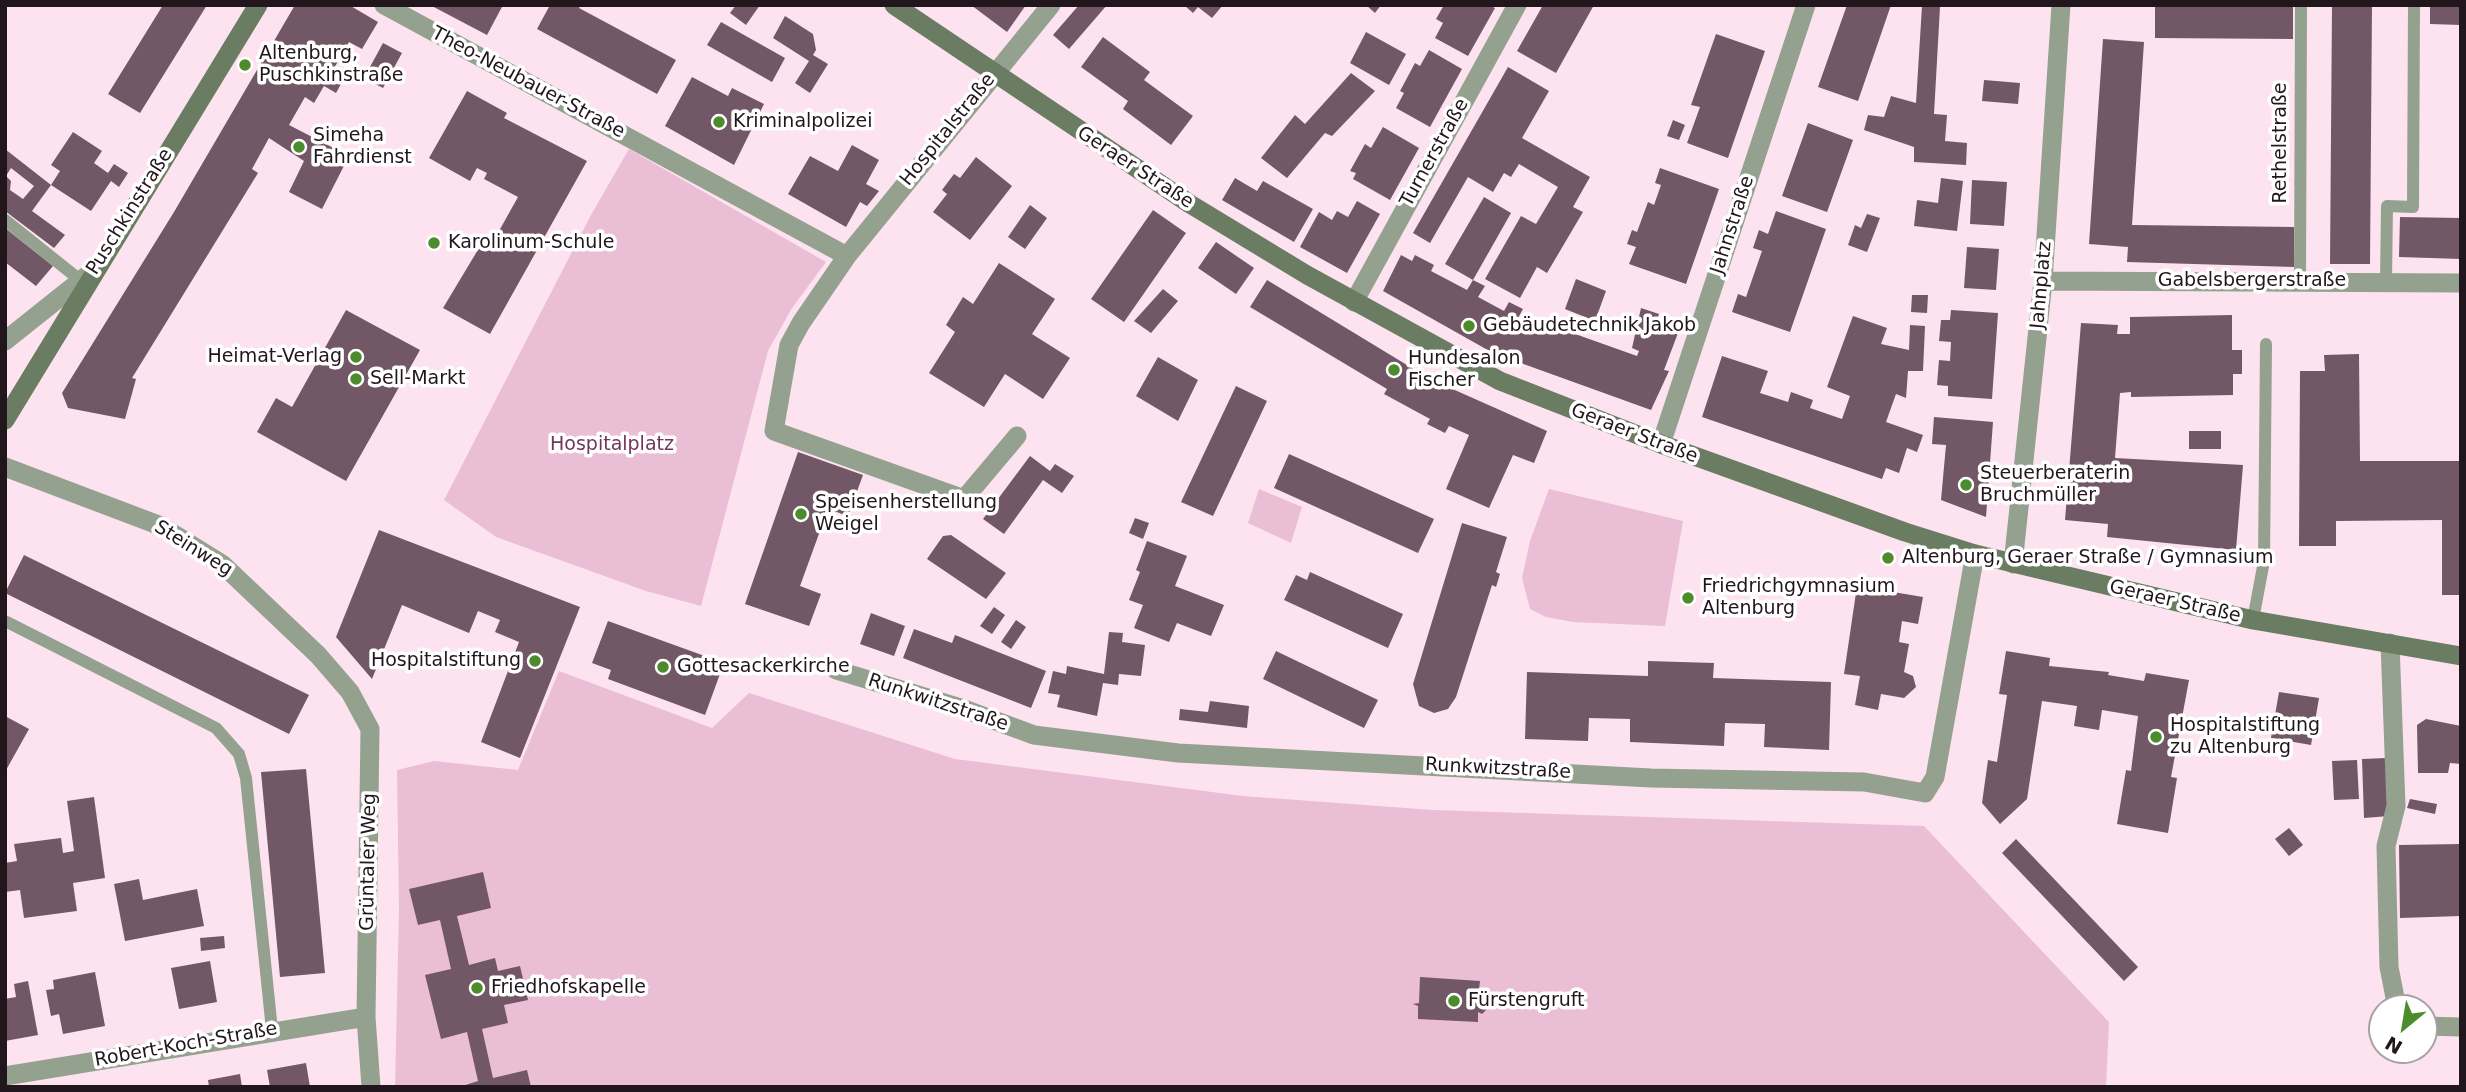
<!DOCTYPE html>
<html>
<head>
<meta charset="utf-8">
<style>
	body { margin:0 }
	#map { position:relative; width:2466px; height:1092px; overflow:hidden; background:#fde3f0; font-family:"DejaVu Sans",sans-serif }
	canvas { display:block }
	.frame { position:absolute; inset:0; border:7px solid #21161c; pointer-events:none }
	.north { position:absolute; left:2368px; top:994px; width:70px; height:70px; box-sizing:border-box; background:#fff; border:2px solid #a6a2a4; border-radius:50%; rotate:210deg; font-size:19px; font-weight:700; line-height:28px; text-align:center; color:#21161c }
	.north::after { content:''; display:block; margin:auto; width:24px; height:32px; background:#4d8c2c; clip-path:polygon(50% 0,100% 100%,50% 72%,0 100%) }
</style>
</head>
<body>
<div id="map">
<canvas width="2466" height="1092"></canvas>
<div class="frame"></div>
<div class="north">N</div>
</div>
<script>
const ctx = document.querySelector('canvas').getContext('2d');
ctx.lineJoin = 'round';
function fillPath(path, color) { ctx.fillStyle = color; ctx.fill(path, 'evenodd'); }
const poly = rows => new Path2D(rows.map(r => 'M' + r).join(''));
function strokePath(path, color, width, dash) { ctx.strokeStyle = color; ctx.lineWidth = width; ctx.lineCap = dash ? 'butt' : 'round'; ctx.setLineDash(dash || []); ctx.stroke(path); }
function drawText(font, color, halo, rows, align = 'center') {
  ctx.font = font + ' "DejaVu Sans",sans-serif'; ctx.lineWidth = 7; ctx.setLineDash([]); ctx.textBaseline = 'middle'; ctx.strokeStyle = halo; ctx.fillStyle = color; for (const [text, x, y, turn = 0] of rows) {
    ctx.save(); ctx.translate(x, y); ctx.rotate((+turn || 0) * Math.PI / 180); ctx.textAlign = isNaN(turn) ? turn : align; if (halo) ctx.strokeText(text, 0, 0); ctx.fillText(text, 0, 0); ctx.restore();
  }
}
const green = poly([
	[629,149,826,262,792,308,768,351,701,606,646,591,496,537,444,500,591,215],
	[1259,489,1302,507,1291,543,1248,523],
	[1549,489,1683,521,1665,626,1573,622,1546,617,1530,609,1522,578,1530,541],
	[559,671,712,728,749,693,955,759,1243,796,1433,810,1924,826,2109,1022,2106,1087,395,1087,399,909,397,770,434,761,518,770]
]);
const building = poly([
	[163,5,207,5,140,113,108,94],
	[295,5,349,5,378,22,362,49,349,42,329,77,341,84,336,93,324,86,314,103,305,97,289,125,349,156,322,209,289,192,304,161,269,138,252,169,258,173,132,378,136,379,125,419,68,408,62,393,174,212],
	[430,5,503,5,487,35],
	[550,5,581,5,579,8,676,60,657,94,537,29],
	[736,5,760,5,746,25,730,13],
	[971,5,1026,5,1007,32],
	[1079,5,1107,5,1069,49,1053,35],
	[1184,5,1223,5,1212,18,1198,7,1193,13],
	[1366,5,1381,5,1375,13],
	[1444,5,1489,5,1495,8,1468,56,1435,38,1443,23,1436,19],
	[1543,5,1594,5,1556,73,1517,51],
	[1847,5,1891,5,1858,101,1818,87],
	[2155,5,2293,5,2293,39,2155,38],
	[2332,5,2372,5,2370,264,2330,264],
	[2430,5,2461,5,2461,25,2430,24],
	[1922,6,1940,7,1934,114,1947,115,1945,141,1967,143,1966,165,1914,162,1914,147,1864,130,1868,115,1884,117,1891,96,1916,103],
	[785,16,813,34,816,50,813,55,828,64,810,93,795,83,809,61,773,38],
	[721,22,785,58,772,82,707,45],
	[1366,32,1406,54,1389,85,1350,63],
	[1716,34,1765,51,1728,158,1687,143,1700,107,1691,105],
	[1103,37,1150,72,1144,80,1193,116,1171,145,1123,109,1128,101,1081,67],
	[2103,39,2144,42,2132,225,2294,227,2294,267,2127,262,2128,247,2089,244],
	[383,43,402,53,383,88,364,78],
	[1429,50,1462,69,1430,127,1396,108,1404,93,1400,91,1415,63,1420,66],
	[1508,67,1549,91,1522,138,1590,177,1573,207,1583,212,1547,273,1537,267,1520,298,1485,279,1521,216,1536,224,1558,187,1519,164,1511,177,1504,173,1493,192,1468,177,1430,243,1413,233],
	[1351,73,1375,91,1332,136,1325,133,1287,178,1261,158,1295,115,1305,124],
	[692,77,728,96,732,88,764,104,734,165,665,126],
	[1984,80,2020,83,2018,104,1982,101],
	[467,91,507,113,504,118,587,161,490,334,443,308,482,243,490,247,518,197,484,179,487,173,477,168,470,181,429,158],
	[1673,120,1685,125,1679,140,1667,136],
	[1808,123,1853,140,1827,212,1782,196],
	[1383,127,1419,148,1390,200,1353,179,1356,173,1350,171,1365,144,1371,148],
	[73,132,102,151,94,163,108,173,114,164,128,173,119,187,111,181,91,211,51,185,32,211,65,235,54,248,5,211,5,149,51,185,60,171,51,165],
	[11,168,34,186,23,199,10,190,11,181,6,176],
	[852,145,879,160,866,184,879,191,867,206,860,202,846,227,788,194,810,156,838,171],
	[976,157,1012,186,970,240,933,212,947,194,942,190,954,174,960,178],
	[1660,168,1719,189,1686,284,1629,264,1636,247,1627,244,1632,230,1637,232,1648,202,1654,205,1661,185,1655,183],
	[1235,178,1257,191,1263,181,1313,209,1294,242,1222,200],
	[1941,178,1963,181,1957,231,1914,226,1917,200,1938,203],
	[1972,180,2007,182,2004,226,1970,224],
	[1484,197,1511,213,1473,280,1485,286,1478,297,1504,311,1509,302,1523,309,1517,320,1544,332,1547,324,1637,356,1639,351,1632,348,1641,308,1659,314,1655,325,1678,333,1664,370,1669,371,1651,410,1493,353,1383,291,1401,255,1412,261,1415,255,1434,265,1431,271,1467,290,1473,280,1445,264],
	[1357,201,1380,214,1347,273,1300,247,1319,212,1332,220,1337,211,1348,217],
	[1030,205,1047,218,1025,249,1008,237],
	[1153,210,1186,233,1124,322,1091,299],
	[1776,211,1826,229,1790,332,1732,312,1738,294,1746,297,1762,251,1753,248,1759,230,1768,234],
	[1867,214,1880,218,1867,252,1848,245,1855,225,1861,228],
	[2400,217,2461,218,2461,259,2399,257],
	[5,228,53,266,36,286,5,262],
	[1216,242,1254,268,1236,294,1198,268],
	[1967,247,1999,249,1996,290,1964,288],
	[999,263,1055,299,1032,334,1070,358,1043,399,1005,374,984,407,929,373,955,332,946,325,963,297,973,304],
	[1576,279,1606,291,1595,321,1565,309],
	[1267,280,1430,379,1547,431,1534,463,1513,455,1489,508,1446,489,1469,435,1449,426,1445,433,1427,424,1430,419,1384,394,1387,389,1250,307],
	[1163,289,1178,301,1151,333,1134,321],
	[1912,295,1928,295,1927,313,1911,312],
	[346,310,420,350,346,481,257,432,276,398,292,407],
	[1951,310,1998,313,1992,399,1948,396,1948,386,1937,385,1939,360,1950,361,1951,342,1939,341,1941,320,1950,320],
	[2232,315,2232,350,2242,350,2242,374,2233,374,2233,395,2131,397,2131,392,2120,393,2115,458,2243,465,2236,550,2107,537,2108,524,2065,520,2081,323,2118,325,2117,334,2130,334,2130,317],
	[1853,316,1887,328,1881,344,1909,350,1910,325,1925,326,1923,371,1908,371,1906,398,1896,394,1886,422,1923,435,1917,452,1907,448,1899,473,1886,468,1882,479,1702,417,1722,356,1768,371,1760,393,1788,402,1791,392,1813,400,1810,408,1842,419,1850,396,1827,387],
	[2359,354,2360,461,2461,461,2461,595,2442,595,2442,520,2336,521,2336,546,2299,546,2300,371,2325,371,2324,355],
	[1158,357,1198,380,1178,421,1136,396],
	[1236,386,1267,401,1213,516,1181,502],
	[1934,417,1993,422,1986,517,1941,500,1946,445,1932,444],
	[2189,431,2221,431,2221,449,2189,449],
	[798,452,863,475,848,516,828,509,800,586,821,594,809,626,745,604],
	[1289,454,1434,519,1418,553,1274,488],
	[1030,456,1050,471,1055,464,1074,476,1062,493,1043,480,1004,534,983,519],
	[1135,518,1149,523,1143,539,1129,533],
	[1462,523,1507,537,1496,572,1500,574,1496,587,1492,585,1456,697,1448,709,1434,713,1419,706,1413,684],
	[379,530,580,607,520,758,481,742,519,642,495,632,500,620,478,611,469,633,402,605,372,679,336,637],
	[951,535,1006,573,986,599,927,559,943,536],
	[1147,541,1187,556,1175,586,1224,605,1211,636,1177,623,1169,642,1134,628,1143,605,1129,600,1140,572,1136,570],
	[24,555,309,695,289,734,5,593],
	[1310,572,1403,614,1388,648,1284,600,1296,575,1307,580],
	[1857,586,1923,597,1918,624,1902,621,1899,642,1909,644,1904,672,1913,676,1916,687,1904,698,1881,694,1878,710,1855,705,1860,676,1844,674],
	[994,607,1005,615,992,634,980,626],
	[871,613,905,626,894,656,860,644],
	[1016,620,1026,627,1011,649,1001,642],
	[608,621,724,663,705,715,608,679,611,670,592,663],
	[914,629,952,643,955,635,1046,671,1031,708,903,658],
	[1109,632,1123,633,1122,642,1145,645,1141,676,1119,674,1118,685,1103,683,1097,716,1057,707,1060,695,1048,693,1053,671,1066,674,1067,666,1104,674],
	[1276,651,1378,700,1364,728,1263,679],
	[2006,651,2050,658,2049,666,2109,672,2108,675,2144,681,2146,673,2189,680,2171,777,2177,778,2168,833,2117,824,2126,770,2131,771,2138,716,2102,710,2099,730,2074,726,2077,706,2042,701,2027,799,2000,824,1982,803,1988,760,1997,762,2007,695,1999,694],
	[1648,661,1714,663,1713,678,1831,682,1829,750,1764,747,1765,724,1725,723,1724,746,1630,742,1630,719,1589,718,1588,741,1525,739,1527,672,1648,676],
	[2279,692,2319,698,2311,745,2271,738],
	[1210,701,1249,706,1247,728,1179,720,1180,709,1208,712],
	[5,716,29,729,5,772],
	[2426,719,2461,726,2461,764,2450,763,2448,773,2418,773,2417,725],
	[2387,758,2389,816,2364,818,2362,759],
	[2357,760,2359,799,2334,800,2332,761],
	[306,769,325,973,280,977,261,772],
	[94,797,105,878,73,883,77,911,24,918,20,890,5,892,5,863,17,861,14,844,61,838,63,853,74,851,67,801],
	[2410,799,2437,804,2435,814,2407,808],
	[2289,828,2303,845,2289,856,2275,839],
	[2016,839,2138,967,2124,981,2002,853],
	[2461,844,2461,916,2400,918,2399,845],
	[483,872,491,908,457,916,469,965,495,958,498,971,520,966,528,1000,504,1005,508,1023,482,1029,493,1078,527,1070,531,1087,459,1087,478,1081,467,1032,441,1039,425,975,451,969,440,920,418,925,409,889],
	[139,879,143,900,197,889,204,926,125,941,114,884],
	[224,936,225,948,201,951,200,938],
	[210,961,217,1002,179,1009,171,968],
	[95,972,105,1026,63,1034,59,1014,51,1016,46,990,54,989,53,980],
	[1420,977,1480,981,1479,990,1490,996,1491,1005,1482,1014,1478,1012,1478,1022,1418,1019,1418,1006,1413,1004,1419,1003],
	[28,981,38,1035,5,1041,5,999,16,997,14,984],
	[306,1063,310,1087,270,1087,267,1070],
	[240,1074,242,1087,209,1087,208,1080]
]);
const service = poly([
	[5,220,80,280],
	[2300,281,2301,5],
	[2386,282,2387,206,2413,207,2414,5],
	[2253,620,2264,561,2266,344],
	[7,622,216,728,239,754,246,778,272,1030]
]);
const minor = poly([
	[384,5,847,256],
	[2043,281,2461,283],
	[1354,302,1517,5],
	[5,341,94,270],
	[1017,436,964,499,774,431,789,345,801,323,847,256,1051,5],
	[1661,444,1806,5],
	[5,467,161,526,222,564,318,655,350,692,370,729,366,1017,371,1087],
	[2013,564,2043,281,2061,5],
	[2390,643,2396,806,2386,846,2389,967,2397,1008],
	[836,670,961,708,1034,735,1178,753,1651,778,1864,782,1925,793,1935,777,1975,554],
	[2424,1026,2461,1027],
	[5,1076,366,1017]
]);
const secondary = poly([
	[894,5,1190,204,1307,275,1500,381,1661,444,1905,532,1975,554,2253,620,2461,656],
	[5,420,258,5]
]);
const markers = [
	[245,65,7,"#4d8c2c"],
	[719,122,7,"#4d8c2c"],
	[299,147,7,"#4d8c2c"],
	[434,243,7,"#4d8c2c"],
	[1469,326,7,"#4d8c2c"],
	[356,357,7,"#4d8c2c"],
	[1394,370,7,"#4d8c2c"],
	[356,379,7,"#4d8c2c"],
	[1966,485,7,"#4d8c2c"],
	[801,514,7,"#4d8c2c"],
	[1888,558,7,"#4d8c2c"],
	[1688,598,7,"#4d8c2c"],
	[535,661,7,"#4d8c2c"],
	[663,667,7,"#4d8c2c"],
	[2156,737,7,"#4d8c2c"],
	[477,988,7,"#4d8c2c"],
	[1454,1001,7,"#4d8c2c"]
];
const poiNames = [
	["Altenburg,",259,54],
	["Puschkinstraße",259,76],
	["Kriminalpolizei",733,122],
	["Simeha",313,136],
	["Fahrdienst",313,158],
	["Karolinum-Schule",448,243],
	["Gebäudetechnik Jakob",1483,326],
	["Heimat-Verlag",342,357,"right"],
	["Hundesalon",1408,359],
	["Fischer",1408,381],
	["Sell-Markt",370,379],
	["Steuerberaterin",1980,474],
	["Bruchmüller",1980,496],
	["Speisenherstellung",815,503],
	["Weigel",815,525],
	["Altenburg, Geraer Straße / Gymnasium",1902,558],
	["Friedrichgymnasium",1702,587],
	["Altenburg",1702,609],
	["Hospitalstiftung",521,661,"right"],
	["Gottesackerkirche",677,667],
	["Hospitalstiftung",2170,726],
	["zu Altenburg",2170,748],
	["Friedhofskapelle",491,988],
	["Fürstengruft",1468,1001]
];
const streetNames = [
	["Theo-Neubauer-Straße",528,83,28],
	["Hospitalstraße",948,130,-51],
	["Rethelstraße",2281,143,-90],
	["Turnerstraße",1435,153,-61],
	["Geraer Straße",1135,168,33],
	["Puschkinstraße",130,212,-58],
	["Jahnstraße",1733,225,-72],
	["Gabelsbergerstraße",2252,281],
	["Jahnplatz",2042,285,-85],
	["Geraer Straße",1634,434,21],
	["Steinweg",193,549,32],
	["Geraer Straße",2175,602,13],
	["Runkwitzstraße",938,703,18],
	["Runkwitzstraße",1498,769,3],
	["Grüntaler Weg",369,862,-89],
	["Robert-Koch-Straße",186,1045,-10]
];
const parkNames = [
	["Hospitalplatz",612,445]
];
fillPath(green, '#eabed5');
fillPath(building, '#725766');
strokePath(service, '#94a18f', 12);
strokePath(minor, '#94a18f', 19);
strokePath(secondary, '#6a7d62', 19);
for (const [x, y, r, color] of markers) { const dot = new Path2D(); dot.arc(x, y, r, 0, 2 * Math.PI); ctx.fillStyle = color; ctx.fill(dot); strokePath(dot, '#fff', 2.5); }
drawText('19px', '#21161c', '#fff', poiNames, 'left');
drawText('19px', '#21161c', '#fff', streetNames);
drawText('19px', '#72365a', '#fff', parkNames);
</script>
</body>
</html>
